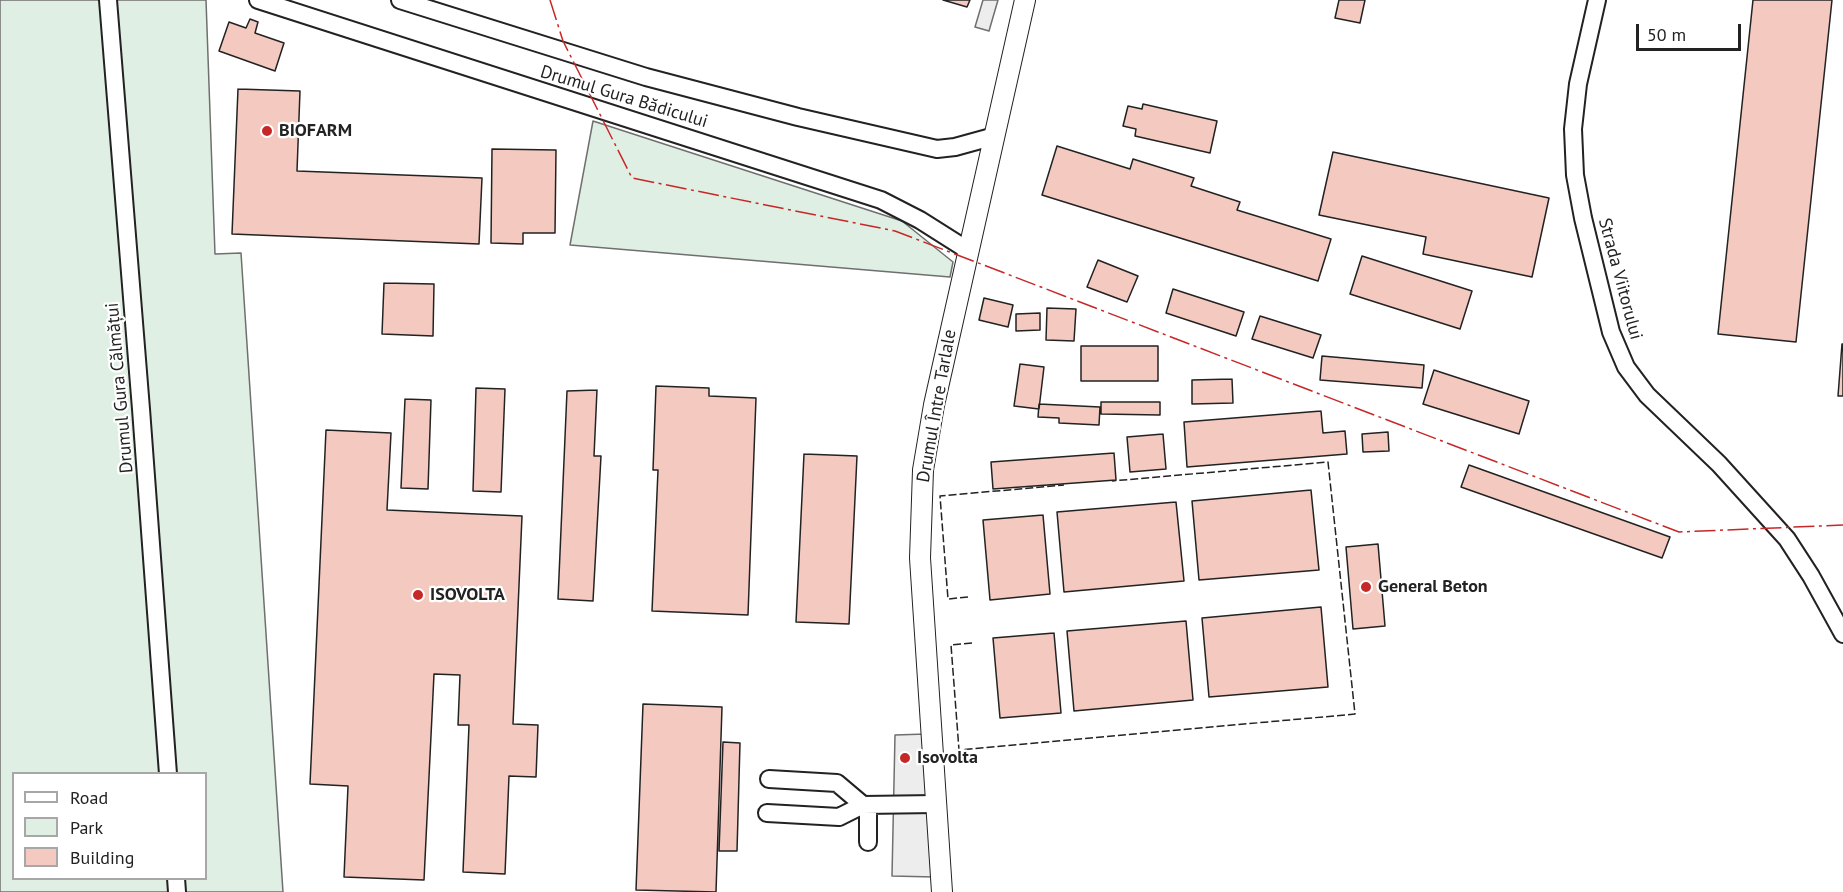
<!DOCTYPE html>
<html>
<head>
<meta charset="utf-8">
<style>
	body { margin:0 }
	#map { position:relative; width:1843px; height:892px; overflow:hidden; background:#fff; font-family:"PT Sans",sans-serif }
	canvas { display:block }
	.legend { position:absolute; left:12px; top:772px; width:195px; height:108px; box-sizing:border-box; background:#fff; border:2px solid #a7a7a7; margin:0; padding:8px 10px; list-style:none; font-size:18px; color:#222 }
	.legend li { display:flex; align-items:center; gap:12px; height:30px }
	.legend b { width:30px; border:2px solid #a7a7a7 }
	.scale { position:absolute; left:1636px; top:24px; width:105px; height:27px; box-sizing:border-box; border:3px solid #222; border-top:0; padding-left:8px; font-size:18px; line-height:21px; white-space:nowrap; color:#222; -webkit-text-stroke:4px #fff; paint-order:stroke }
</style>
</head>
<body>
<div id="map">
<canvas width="1843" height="892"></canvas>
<ul class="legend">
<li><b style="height:8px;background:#fff"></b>Road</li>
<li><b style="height:16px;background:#e0efe3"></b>Park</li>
<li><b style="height:16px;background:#f3c9c0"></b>Building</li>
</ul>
<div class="scale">50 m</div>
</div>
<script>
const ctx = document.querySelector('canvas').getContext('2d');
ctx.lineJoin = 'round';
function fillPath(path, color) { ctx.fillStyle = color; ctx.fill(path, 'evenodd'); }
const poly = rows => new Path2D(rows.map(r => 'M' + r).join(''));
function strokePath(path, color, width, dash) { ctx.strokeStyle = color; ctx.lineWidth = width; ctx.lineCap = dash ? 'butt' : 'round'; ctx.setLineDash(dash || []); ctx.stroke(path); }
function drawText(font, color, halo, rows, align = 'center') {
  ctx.font = font + ' "PT Sans",sans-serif'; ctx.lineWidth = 4.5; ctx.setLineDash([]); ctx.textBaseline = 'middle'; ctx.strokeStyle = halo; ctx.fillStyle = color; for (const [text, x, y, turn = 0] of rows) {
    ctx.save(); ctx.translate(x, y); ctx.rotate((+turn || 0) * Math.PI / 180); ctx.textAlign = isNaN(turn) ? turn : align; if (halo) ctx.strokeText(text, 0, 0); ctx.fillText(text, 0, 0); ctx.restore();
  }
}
const green = poly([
	[0,0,206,0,215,254,241,253,283,892,0,892,0,0],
	[14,774,206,774,206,878,14,878,14,774],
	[593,121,902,221,953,262,950,277,570,245,593,121]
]);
const parking = poly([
	[983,0,998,0,989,31,975,27,983,0],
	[926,734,934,877,892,876,895,735,926,734]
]);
const building = poly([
	[943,0,970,0,967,7,943,0],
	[1339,0,1365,0,1360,23,1335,18,1339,0],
	[1753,0,1832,0,1796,342,1718,334,1753,0],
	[250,19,258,22,255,33,284,43,275,71,219,51,229,22,246,28,250,19],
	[238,89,300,91,297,171,482,178,479,244,232,234,238,89],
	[1143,104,1217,121,1210,153,1135,136,1136,129,1123,126,1128,106,1142,109,1143,104],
	[1057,146,1130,169,1133,159,1194,178,1191,186,1240,202,1237,210,1331,239,1318,281,1042,195,1057,146],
	[492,149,556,150,555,233,523,233,523,244,491,243,492,149],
	[1333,152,1549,198,1532,277,1423,254,1426,237,1319,215,1333,152],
	[1362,256,1472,291,1460,329,1350,294,1362,256],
	[1098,260,1138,276,1127,302,1087,287,1098,260],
	[384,283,434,284,433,336,382,334,384,283],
	[1173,289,1244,312,1236,336,1166,313,1173,289],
	[984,298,1013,305,1008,327,979,320,984,298],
	[1047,308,1076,309,1074,341,1046,340,1047,308],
	[1040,313,1040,330,1016,331,1016,314,1040,313],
	[1260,316,1321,335,1313,358,1252,339,1260,316],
	[1842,344,1843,344,1843,396,1838,396,1842,344],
	[1081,346,1158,346,1158,381,1081,381,1081,346],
	[1322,356,1424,365,1422,388,1320,380,1322,356],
	[1020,364,1044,367,1039,409,1014,406,1020,364],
	[1434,370,1529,401,1519,434,1423,404,1434,370],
	[1232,379,1233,403,1192,404,1192,380,1232,379],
	[656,386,709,388,709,396,756,398,748,615,652,611,658,470,653,470,656,386],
	[476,388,505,389,501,492,473,491,476,388],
	[597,390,594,456,601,456,593,601,558,599,567,391,597,390],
	[405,399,431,400,428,489,401,488,405,399],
	[1101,402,1160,402,1160,415,1101,414,1101,402],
	[1039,404,1100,407,1099,425,1059,423,1059,418,1038,417,1039,404],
	[1321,411,1323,433,1345,431,1347,454,1187,467,1184,422,1321,411],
	[326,430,391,433,387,510,522,516,513,724,538,725,536,777,509,776,505,874,463,872,469,725,458,725,460,675,434,674,424,880,344,877,348,786,310,784,326,430],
	[1388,432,1389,451,1363,452,1362,434,1388,432],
	[1163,434,1166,469,1130,472,1127,437,1163,434],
	[1114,453,1116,480,993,489,991,462,1114,453],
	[804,454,857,456,849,624,796,622,804,454],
	[1469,465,1670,537,1662,558,1461,487,1469,465],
	[1311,490,1319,570,1199,580,1192,501,1311,490],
	[1176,502,1184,581,1064,592,1057,512,1176,502],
	[1043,515,1050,594,990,600,983,520,1043,515],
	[1378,544,1385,626,1353,629,1346,547,1378,544],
	[1321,607,1328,687,1209,697,1202,618,1321,607],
	[1186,621,1193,700,1074,711,1067,631,1186,621],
	[1054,633,1061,713,1000,718,993,638,1054,633],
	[643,704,722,707,716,892,636,890,643,704],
	[723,742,740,743,737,851,719,851,723,742]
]);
const minor = poly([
	[108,0,141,409,168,774],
	[258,0,881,200,920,220,969,251],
	[400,0,646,77,798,117,937,149,955,147,995,136],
	[1597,0,1578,84,1573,129,1575,175,1583,218,1611,332,1626,367,1647,395,1719,464,1787,539,1811,576,1843,634],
	[769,779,837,783,863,805],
	[767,813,839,817,863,805,936,804],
	[868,842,868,805],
	[176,878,177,892]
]);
const major = poly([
	[942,892,920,558,923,470,934,405,1025,0]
]);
const fence = poly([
	[968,597,948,599,940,496,1064,485],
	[972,643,951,645,959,750,1355,714,1328,462,1112,481]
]);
const power = poly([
	[550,0,563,41,632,178,895,231,1679,532,1843,525]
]);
const markers = [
	[267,131,6,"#c62828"],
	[1366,587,6,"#c62828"],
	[418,595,6,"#c62828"],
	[905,758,6,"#c62828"]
];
const streetNames = [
	["Drumul Gura Bădicului",624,97,17],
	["Strada Viitorului",1620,279,75],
	["Drumul Gura Călmățui",120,388,-95],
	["Drumul Între Tarlale",937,406,-80]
];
const poiNames = [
	["BIOFARM",279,131],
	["General Beton",1378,587],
	["ISOVOLTA",430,595],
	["Isovolta",917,758]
];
fillPath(green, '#e0efe3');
strokePath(green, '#6f6f6f', 1.5);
fillPath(parking, '#ededed');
strokePath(parking, '#6f6f6f', 1.5);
fillPath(building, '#f3c9c0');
strokePath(building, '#222', 1.5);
strokePath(minor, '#222', 20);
strokePath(major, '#222', 22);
strokePath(minor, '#fff', 16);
strokePath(major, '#fff', 20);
strokePath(fence, '#222', 1.5, [8, 3]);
strokePath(power, '#c62828', 1.5, [21, 4.5, 3, 4.5]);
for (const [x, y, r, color] of markers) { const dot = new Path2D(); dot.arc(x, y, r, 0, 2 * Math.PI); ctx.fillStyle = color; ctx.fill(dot); strokePath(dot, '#fff', 2); }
drawText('18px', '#222', '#fff', streetNames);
drawText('bold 18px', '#222', '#fff', poiNames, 'left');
</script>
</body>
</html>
